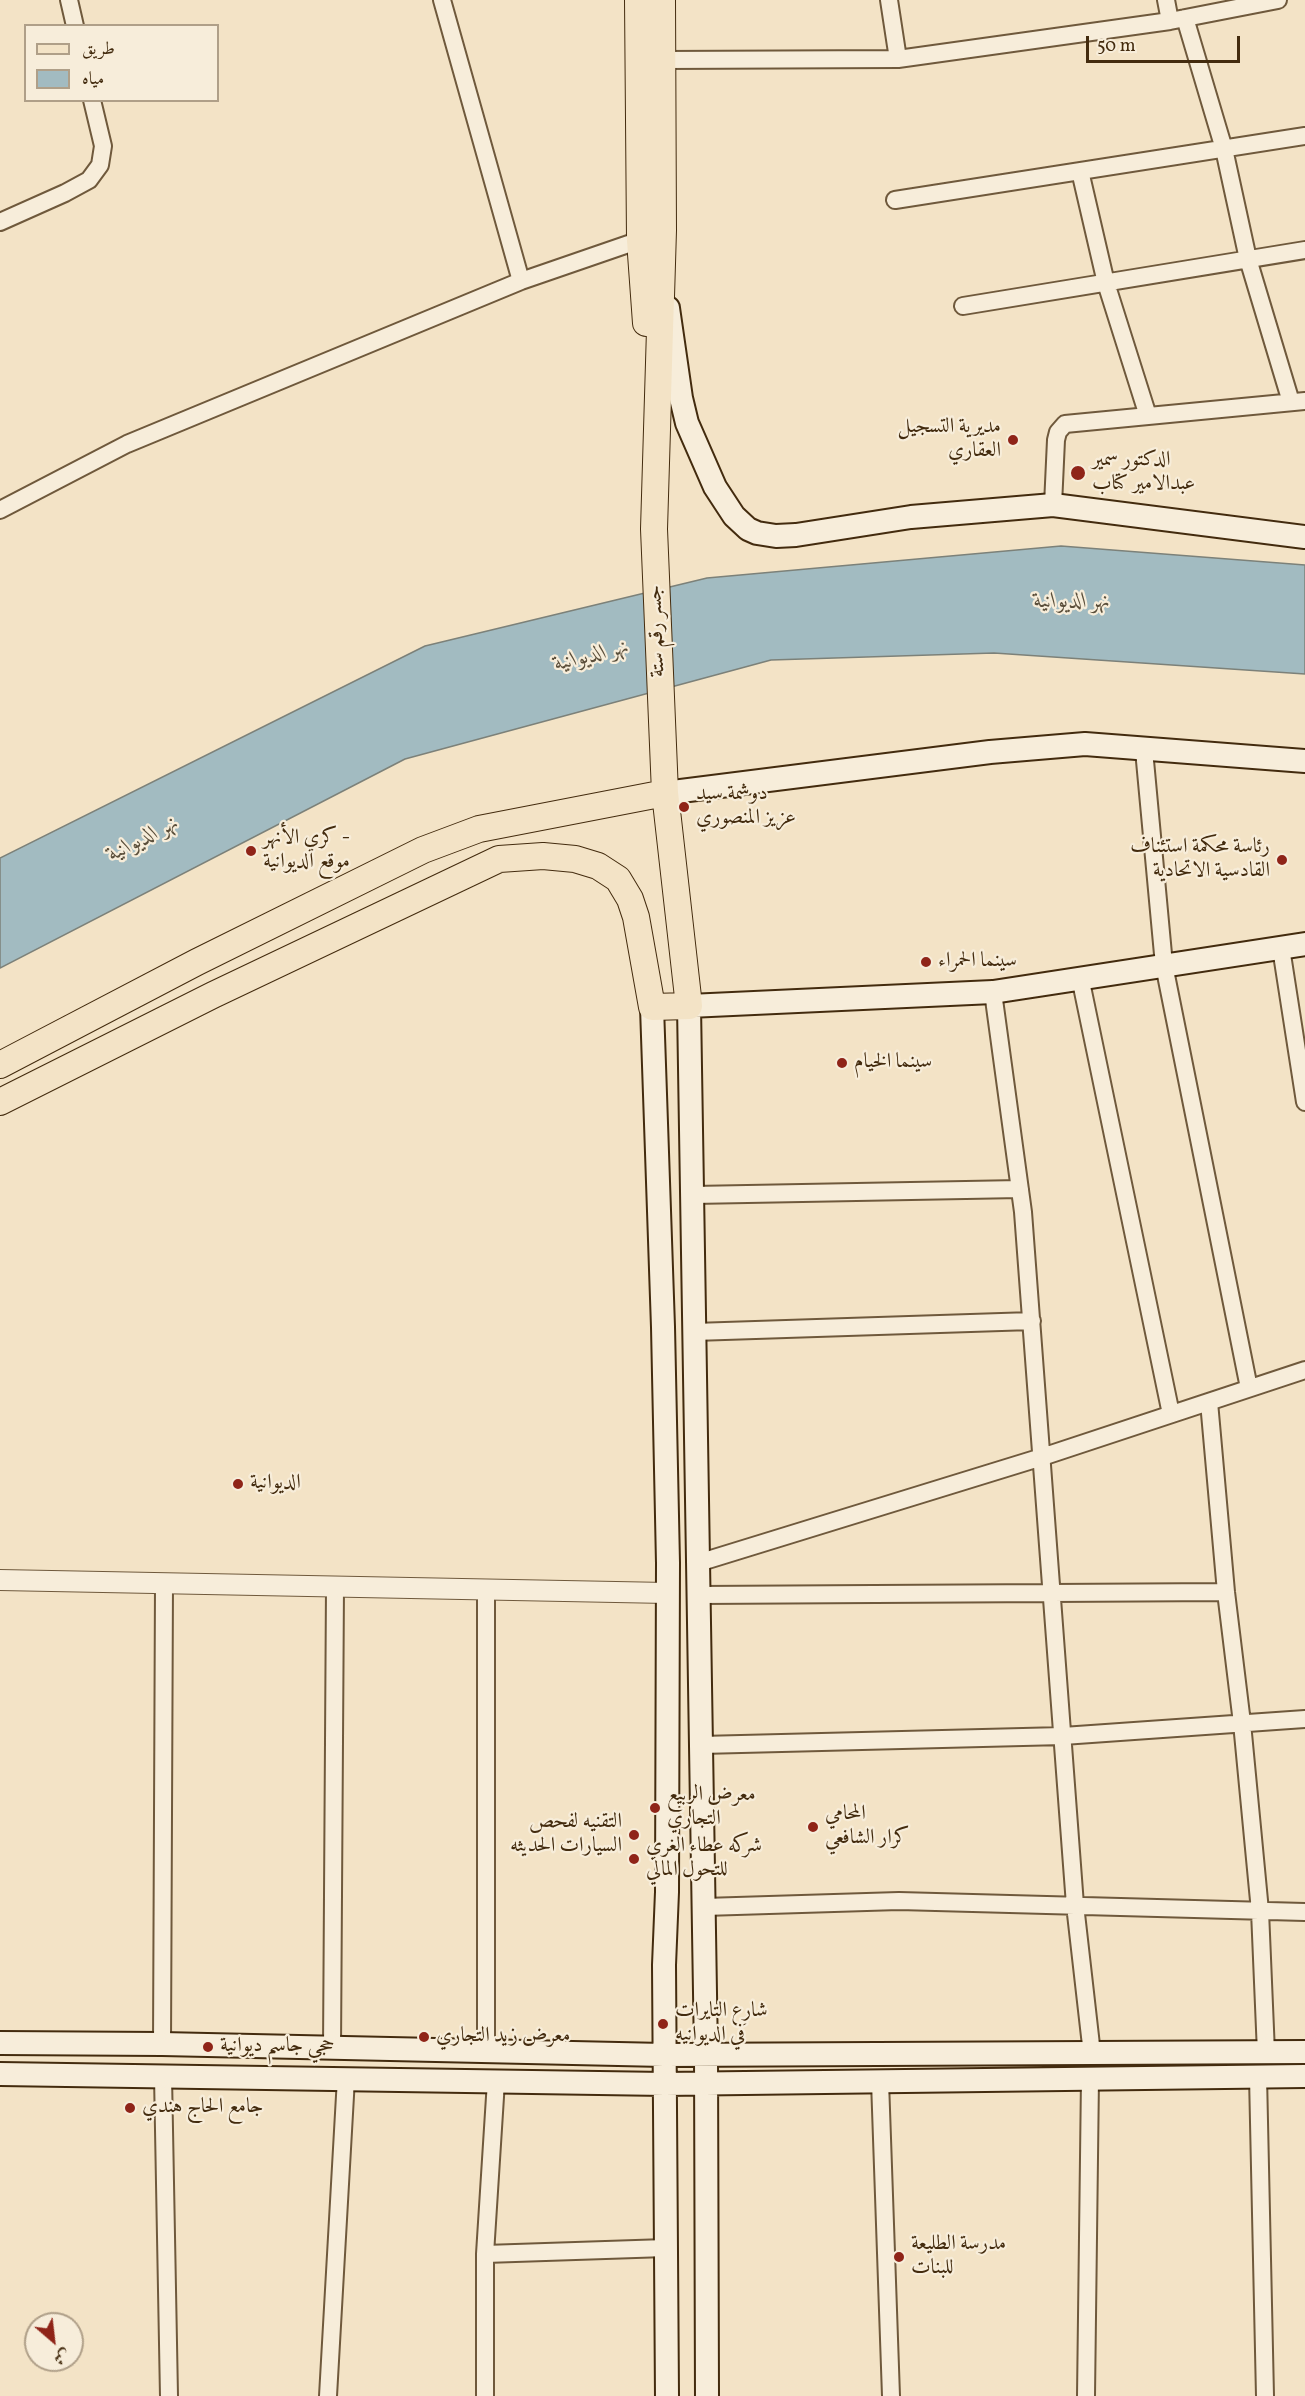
<!DOCTYPE html>
<html>
<head>
<meta charset="utf-8">
<style>
	body { margin:0 }
	#map { position:relative; width:1305px; height:2396px; overflow:hidden; background:#f3e3c6; font-family:Vollkorn,Amiri,serif }
	canvas { display:block }
	.legend { position:absolute; left:24px; top:24px; width:195px; height:78px; box-sizing:border-box; background:#f7edda; border:2px solid #af9f88; margin:0; padding:8px 10px; list-style:none; font-size:18px; color:#432b0e }
	.legend li { display:flex; align-items:center; gap:12px; height:30px }
	.legend b { width:30px; border:2px solid #af9f88 }
	.north { position:absolute; left:24px; top:2312px; width:60px; height:60px; box-sizing:border-box; background:#f7edda; border:2px solid #af9f88; border-radius:50%; rotate:152deg; font-size:16px; font-weight:700; line-height:24px; text-align:center; color:#432b0e }
	.north::after { content:''; display:block; margin:auto; width:21px; height:27px; background:#8f2418; clip-path:polygon(50% 0,100% 100%,50% 72%,0 100%) }
	.scale { position:absolute; left:1086px; top:36px; width:154px; height:27px; box-sizing:border-box; border:3px solid #432b0e; border-top:0; padding-left:8px; font-size:18px; line-height:21px; white-space:nowrap; color:#432b0e; -webkit-text-stroke:4px #f7edda; paint-order:stroke }
</style>
</head>
<body>
<div id="map">
<canvas width="1305" height="2396"></canvas>
<ul class="legend">
<li><b style="height:8px;background:#f3e3c6"></b>طريق</li>
<li><b style="height:16px;background:#a2bbc1"></b>مياه</li>
</ul>
<div class="north">ش</div>
<div class="scale">50 m</div>
</div>
<script>
const ctx = document.querySelector('canvas').getContext('2d');
ctx.lineJoin = 'round';
function fillPath(path, color) { ctx.fillStyle = color; ctx.fill(path, 'evenodd'); }
const poly = rows => new Path2D(rows.map(r => 'M' + r).join(''));
function strokePath(path, color, width, dash) { ctx.strokeStyle = color; ctx.lineWidth = width; ctx.lineCap = dash ? 'butt' : 'round'; ctx.setLineDash(dash || []); ctx.stroke(path); }
function drawText(font, color, halo, rows, align = 'center') {
  ctx.font = font + ' Vollkorn,Amiri,serif'; ctx.lineWidth = 4.5; ctx.setLineDash([]); ctx.textBaseline = 'middle'; ctx.strokeStyle = halo; ctx.fillStyle = color; for (const [text, x, y, turn = 0] of rows) {
    ctx.save(); ctx.translate(x, y); ctx.rotate((+turn || 0) * Math.PI / 180); ctx.textAlign = isNaN(turn) ? turn : align; if (halo) ctx.strokeText(text, 0, 0); ctx.fillText(text, 0, 0); ctx.restore();
  }
}
const water = poly([
	[1061,546,1305,565,1305,674,994,653,771,660,405,759,0,968,0,858,425,646,707,578,1061,546]
]);
const minor = poly([
	[69,0,75,26],
	[442,0,521,281],
	[889,0,898,59],
	[1166,0,1170,21],
	[1185,18,1224,149,1248,259,1291,402],
	[663,60,898,59,1170,21,1278,0],
	[1080,171,1106,283,1148,416],
	[895,200,1305,136],
	[0,222,65,193,89,180,100,165,103,146,92,100],
	[963,306,1305,250],
	[1053,505,1056,440,1058,432,1065,424,1305,401],
	[0,510,127,444,521,281,640,240],
	[1144,750,1164,965,1249,1388],
	[1281,948,1305,1102],
	[1080,977,1171,1414],
	[993,992,1023,1212,1075,1905,1092,2054],
	[693,1195,1020,1189],
	[694,1332,1032,1321],
	[1209,1402,1226,1592,1242,1723,1260,1911,1266,2053],
	[698,1563,1042,1457,1305,1370],
	[699,1595,1226,1592],
	[701,1745,1063,1736,1305,1719],
	[704,1907,899,1901,1305,1912],
	[162,2044,164,1583],
	[332,2048,335,1587],
	[486,2051,486,1591],
	[163,2076,169,2396],
	[1258,2076,1265,2396],
	[880,2081,891,2396],
	[485,2254,666,2248],
	[328,2396,346,2078],
	[485,2396,485,2254,496,2081],
	[1086,2396,1090,2078]
]);
const tertiary = poly([
	[0,1580,667,1593]
]);
const secondary = poly([
	[668,308,681,398,687,423,715,487,734,516,748,529,757,533,776,536,796,535,911,517,1053,505,1305,537],
	[665,793,990,752,1085,744,1305,761],
	[652,1007,663,1327,668,1563,667,1892,664,1965,667,2396],
	[0,2043,162,2044,664,2055,1305,2052],
	[0,2074,665,2084,1305,2076],
	[707,2396,706,2054,689,1006,993,992,1305,944]
]);
const primary = poly([
	[638,0,640,240,646,323],
	[0,1065,197,962,423,850,479,829,665,793],
	[0,1102,213,995,499,859,543,856,575,859,598,866,618,879,630,899,636,917,652,1007,689,1006,665,793,654,529,663,230,662,0]
]);
const markers = [
	[1013,440,6,"#8f2418"],
	[1078,473,8,"#8f2418"],
	[684,807,6,"#8f2418"],
	[251,851,6,"#8f2418"],
	[1282,860,6,"#8f2418"],
	[926,962,6,"#8f2418"],
	[842,1063,6,"#8f2418"],
	[238,1484,6,"#8f2418"],
	[655,1808,6,"#8f2418"],
	[813,1827,6,"#8f2418"],
	[634,1835,6,"#8f2418"],
	[634,1859,6,"#8f2418"],
	[663,2024,6,"#8f2418"],
	[424,2037,6,"#8f2418"],
	[208,2047,6,"#8f2418"],
	[130,2108,6,"#8f2418"],
	[899,2257,6,"#8f2418"]
];
const poiNames = [
	["مديرية التسجيل",1001,428,"right"],
	["العقاري",1001,452,"right"],
	["الدكتور سمير",1092,461],
	["عبدالامير كتاب",1092,485],
	["دوشمة سيد",696,795],
	["عزيز المنصوري",696,819],
	["كري الأنهر -",263,839],
	["موقع الديوانية",263,863],
	["رئاسة محكمة استئناف",1270,848,"right"],
	["القادسية الاتحادية",1270,872,"right"],
	["سينما الحمراء",938,962],
	["سينما الخيام",854,1063],
	["الديوانية",250,1484],
	["معرض الربيع",667,1796],
	["التجاري",667,1820],
	["المحامي",825,1815],
	["كرار الشافعي",825,1839],
	["التقنيه لفحص",622,1823,"right"],
	["السيارات الحديثه",622,1847,"right"],
	["شركه عطاء الغري",646,1847],
	["للتحول المالي",646,1871],
	["شارع التايرات",675,2012],
	["في الديوانيه",675,2036],
	["معرض زيد التجاري",436,2037],
	["حجي جاسم ديوانية",220,2047],
	["جامع الحاج هندي",142,2108],
	["مدرسة الطليعة",911,2245],
	["للبنات",911,2269]
];
const streetNames = [
	["جسر رقم ستة",658,631,-92]
];
const waterNames = [
	["نهر الديوانية",1072,603],
	["نهر الديوانية",592,657,-14],
	["نهر الديوانية",144,840,-27]
];
fillPath(water, '#a2bbc1');
strokePath(water, '#7c8179', 1.5);
strokePath(minor, '#6f593c', 20);
strokePath(tertiary, '#6f593c', 22);
strokePath(secondary, '#432b0e', 26);
strokePath(primary, '#432b0e', 28);
strokePath(minor, '#f7edda', 16);
strokePath(tertiary, '#f7edda', 20);
strokePath(secondary, '#f7edda', 22);
strokePath(primary, '#f3e3c6', 26);
for (const [x, y, r, color] of markers) { const dot = new Path2D(); dot.arc(x, y, r, 0, 2 * Math.PI); ctx.fillStyle = color; ctx.fill(dot); strokePath(dot, '#f7edda', 2); }
drawText('21px', '#432b0e', '#f7edda', poiNames, 'left');
drawText('21px', '#432b0e', '#f7edda', streetNames);
drawText('italic 22px', '#5b4f3b', '#f7edda', waterNames);
</script>
</body>
</html>
